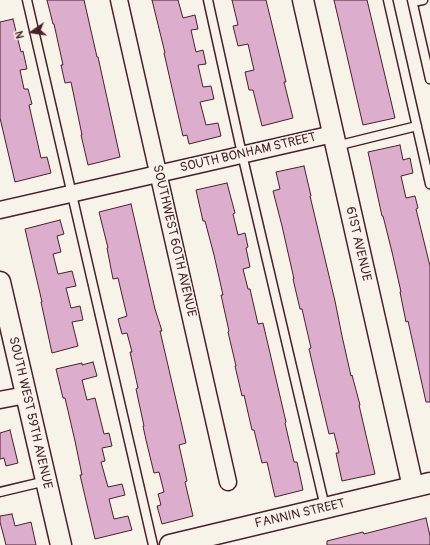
<!DOCTYPE html>
<html>
<head>
<meta charset="utf-8">
<style>
	body { margin:0 }
	#map { position:relative; width:430px; height:545px; overflow:hidden; background:#f7f3e8; font-family:Pangolin,sans-serif }
	canvas { display:block }
	.north { position:absolute; left:12px; top:12px; width:40px; height:40px; -webkit-text-stroke:3px #f7f3e8; paint-order:stroke; rotate:257deg; font-size:11px; font-weight:700; line-height:16px; text-align:center; color:#4a1f2b }
	.north::after { content:''; display:block; margin:auto; width:14px; height:18px; background:#4a1f2b; clip-path:polygon(50% 0,100% 100%,50% 72%,0 100%) }
</style>
</head>
<body>
<div id="map">
<canvas width="430" height="545"></canvas>
<div class="north">N</div>
</div>
<script>
const ctx = document.querySelector('canvas').getContext('2d');
ctx.lineJoin = 'round';
function fillPath(path, color) { ctx.fillStyle = color; ctx.fill(path, 'evenodd'); }
const poly = rows => new Path2D(rows.map(r => 'M' + r).join(''));
function strokePath(path, color, width, dash) { ctx.strokeStyle = color; ctx.lineWidth = width; ctx.lineCap = dash ? 'butt' : 'round'; ctx.setLineDash(dash || []); ctx.stroke(path); }
function drawText(font, color, halo, rows, align = 'center') {
  ctx.font = font + ' Pangolin,sans-serif'; ctx.lineWidth = 3; ctx.setLineDash([]); ctx.textBaseline = 'middle'; ctx.strokeStyle = halo; ctx.fillStyle = color; for (const [text, x, y, turn = 0] of rows) {
    ctx.save(); ctx.translate(x, y); ctx.rotate((+turn || 0) * Math.PI / 180); ctx.textAlign = isNaN(turn) ? turn : align; if (halo) ctx.strokeText(text, 0, 0); ctx.fillText(text, 0, 0); ctx.restore();
  }
}
const building = poly([
	[47,0,84,0,97,57,98,57,120,157,88,165,81,135,82,135,71,82,65,83,61,65,63,65,54,24,53,24,47,0],
	[152,0,178,0,183,18,195,15,198,29,191,30,196,52,203,50,206,64,198,65,203,87,211,86,214,99,200,102,206,125,218,123,221,136,189,144,187,135,183,136,164,53,165,53,152,0],
	[232,0,266,0,286,82,284,82,293,118,262,126,253,90,249,90,245,72,254,70,248,44,238,46,233,26,238,25,232,0],
	[334,0,367,0,395,118,363,125,334,0],
	[13,19,21,52,23,51,27,69,20,70,24,89,28,89,32,104,29,105,41,158,47,157,51,173,15,182,0,118,0,22,13,19],
	[400,145,403,160,410,158,413,173,401,176,406,198,415,196,418,208,416,209,430,266,430,402,426,402,408,321,406,322,400,292,401,292,392,252,383,216,382,216,368,152,400,145],
	[304,166,311,196,310,196,335,301,342,336,351,376,352,375,360,405,359,405,375,474,342,481,336,453,339,453,334,433,329,434,324,413,309,349,311,348,302,309,300,309,293,279,294,279,282,226,273,191,280,189,276,172,304,166],
	[227,183,235,213,233,214,238,235,245,233,248,247,246,248,250,267,243,269,248,289,250,289,258,324,263,323,286,422,285,423,294,462,297,462,303,490,275,497,267,462,262,463,254,430,252,430,244,395,242,396,235,366,236,366,228,332,229,331,221,295,223,295,214,255,205,221,203,221,196,190,227,183],
	[131,204,155,309,162,331,160,331,186,443,179,445,187,481,185,482,193,516,162,524,157,506,161,505,158,494,164,492,159,472,154,473,146,440,143,426,144,426,136,389,138,388,130,352,132,352,127,333,122,334,118,319,127,316,118,278,113,279,107,248,108,248,99,212,131,204],
	[60,220,64,234,57,236,61,252,53,254,58,274,72,271,76,286,66,288,71,308,80,306,83,320,72,322,78,346,52,353,41,302,42,302,25,229,60,220],
	[93,362,97,376,82,380,87,400,95,398,104,434,109,433,112,446,102,448,105,461,101,462,108,487,122,484,125,495,109,499,114,519,128,516,132,530,95,539,80,475,82,475,75,441,65,398,63,398,56,369,82,363,82,365,93,362],
	[10,430,18,463,6,466,4,458,0,459,0,433,10,430],
	[12,514,15,526,31,522,36,545,6,545,0,522,0,516,12,514],
	[426,518,430,536,430,545,327,545,327,541,363,532,364,534,426,518]
]);
const service = poly([
	[27,0,153,545],
	[208,0,242,154,325,507],
	[388,0,430,184],
	[412,0,430,79],
	[413,2,423,0],
	[336,146,417,126],
	[0,492,46,481]
]);
const minor = poly([
	[119,0,228,482],
	[0,210,333,134],
	[0,400,26,395]
]);
const tertiary = poly([
	[303,0,413,487],
	[0,282,61,545],
	[170,545,430,483]
]);
const streetNames = [
	["SOUTH BONHAM STREET",248,153,-13],
	["SOUTHWEST 60TH AVENUE",174,241,77],
	["61ST AVENUE",358,244,77],
	["SOUTH WEST 59TH AVENUE",30,413,77],
	["FANNIN STREET",300,514,-13]
];
fillPath(building, '#ddadcd');
strokePath(building, '#4a1f2b', 1);
strokePath(service, '#4a1f2b', 11);
strokePath(minor, '#4a1f2b', 19);
strokePath(tertiary, '#4a1f2b', 23);
strokePath(service, '#f7f3e8', 8);
strokePath(minor, '#f7f3e8', 16);
strokePath(tertiary, '#f7f3e8', 20);
drawText('13px', '#4a1f2b', '#f7f3e8', streetNames);
</script>
</body>
</html>
